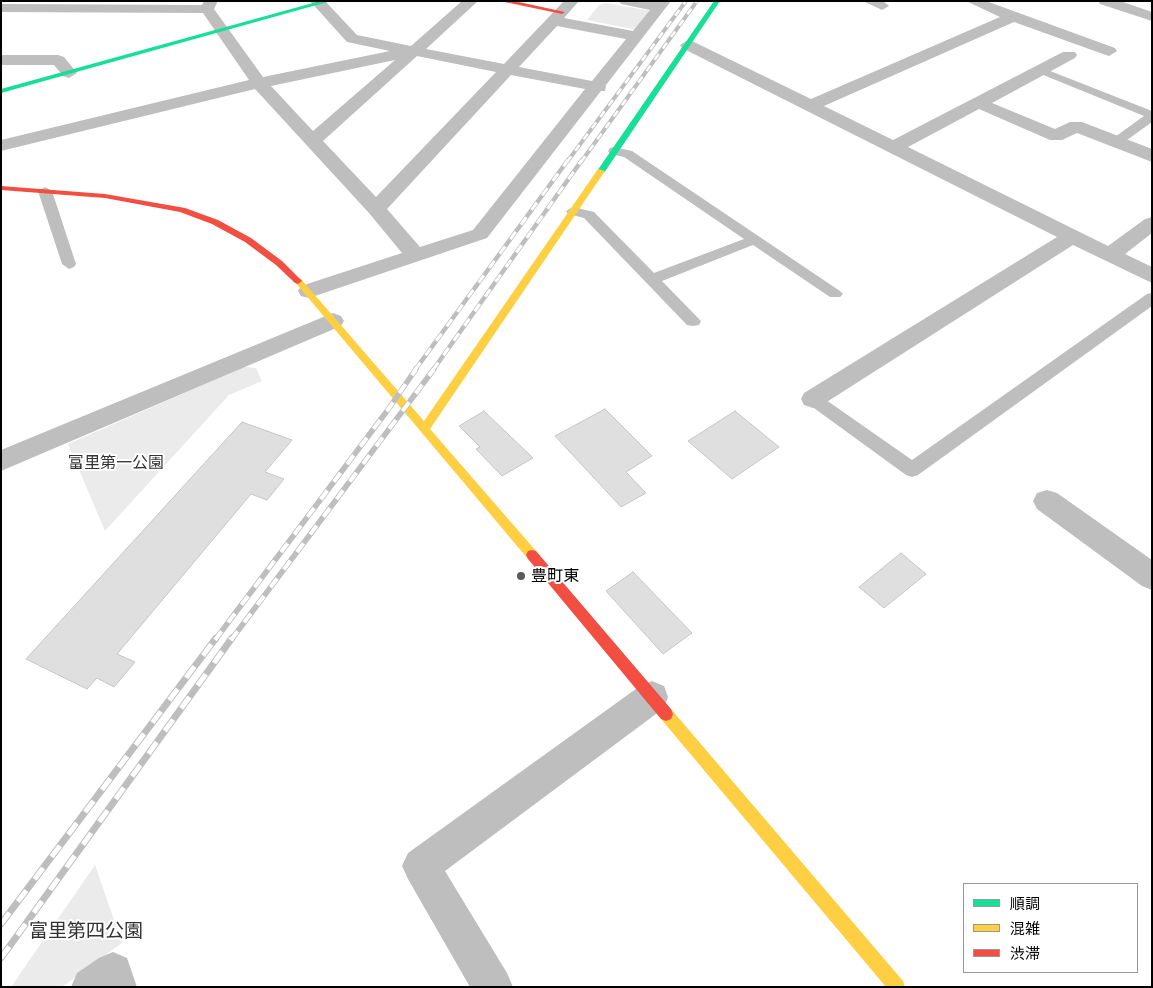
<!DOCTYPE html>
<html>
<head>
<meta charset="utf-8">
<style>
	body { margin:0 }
	#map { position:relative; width:1153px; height:988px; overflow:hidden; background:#fff; font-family:Quicksand,"Noto Sans JP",sans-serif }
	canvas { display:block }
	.frame { position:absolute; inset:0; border:2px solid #000; pointer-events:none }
	.legend { position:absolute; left:963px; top:883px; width:175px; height:90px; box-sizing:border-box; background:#fff; border:1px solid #999; margin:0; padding:6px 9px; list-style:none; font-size:15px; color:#000 }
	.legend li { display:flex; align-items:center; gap:10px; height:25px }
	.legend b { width:25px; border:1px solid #999 }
</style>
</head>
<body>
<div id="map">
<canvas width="1153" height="988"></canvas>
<div class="frame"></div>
<ul class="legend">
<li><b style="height:6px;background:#16e098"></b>順調</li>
<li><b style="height:6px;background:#ffcf43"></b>混雑</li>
<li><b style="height:6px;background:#f24e42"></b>渋滞</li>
</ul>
</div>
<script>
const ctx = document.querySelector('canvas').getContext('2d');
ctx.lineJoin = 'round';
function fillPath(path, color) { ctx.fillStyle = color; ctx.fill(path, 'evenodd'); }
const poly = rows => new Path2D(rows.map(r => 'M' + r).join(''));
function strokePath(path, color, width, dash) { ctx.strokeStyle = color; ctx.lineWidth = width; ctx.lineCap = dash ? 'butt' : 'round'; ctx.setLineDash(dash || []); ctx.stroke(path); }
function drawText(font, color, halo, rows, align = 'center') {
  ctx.font = font + ' Quicksand,"Noto Sans JP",sans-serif'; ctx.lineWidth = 4; ctx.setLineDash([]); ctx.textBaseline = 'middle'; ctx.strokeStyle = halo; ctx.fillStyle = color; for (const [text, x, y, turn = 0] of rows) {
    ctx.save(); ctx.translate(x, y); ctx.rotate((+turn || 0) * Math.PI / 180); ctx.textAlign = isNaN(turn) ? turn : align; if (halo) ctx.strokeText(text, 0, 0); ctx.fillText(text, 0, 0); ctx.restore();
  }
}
const green = poly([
	[606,3,652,11,637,30,587,20,599,5],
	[244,367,256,368,262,381,229,395,105,531,68,444],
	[95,865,122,943,62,987,11,987]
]);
const building = poly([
	[605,409,652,456,626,472,646,493,621,507,555,436,605,409],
	[484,411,533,458,502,476,476,449,480,447,459,426,484,411],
	[735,411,779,447,732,479,688,441,735,411],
	[242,422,292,440,265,472,284,479,267,500,251,494,117,654,135,662,114,687,97,678,87,689,26,659,242,422],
	[901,553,926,574,884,608,859,587,901,553],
	[633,572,692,633,663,654,606,591,633,572]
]);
const lane = poly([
	[1040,67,1152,111,1152,122,1120,145,1112,145,1110,142,1112,139,1144,116,1036,72,1036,68,1040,67],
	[614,147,632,151,840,291,843,294,840,297,830,297,753,245,662,281,701,321,699,325,693,326,687,325,584,218,568,214,566,211,573,207,594,212,654,273,744,239,624,157,610,154,608,151,610,148,614,147],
	[45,187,52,191,76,264,74,267,69,269,62,264,38,191,45,187],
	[1152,293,1152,306,918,475,912,477,906,475,807,403,804,399,807,395,813,393,819,395,912,460,1147,294,1152,293]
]);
const street = poly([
	[204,1,218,1,214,9,263,77,390,51,347,42,310,1,325,1,357,35,411,46,462,1,478,1,426,49,504,64,564,1,579,1,564,18,633,31,650,10,621,4,619,1,671,1,606,85,605,91,601,91,487,238,309,298,301,296,298,291,301,286,402,253,369,213,255,89,1,151,1,140,249,80,203,13,1,12,1,4,202,5,204,1],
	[557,26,626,39,592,81,519,67,557,26],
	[417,56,496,72,376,197,323,141,417,56],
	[395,60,313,131,271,86,395,60],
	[511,75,585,89,473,230,420,247,387,209,511,75],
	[863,1,883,1,889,6,882,10,863,1],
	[966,1,986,1,1115,48,1117,51,1109,56,1103,54,1014,22,824,106,893,140,1063,52,1075,52,1077,55,1075,58,992,103,1055,129,1070,122,1082,122,1152,149,1152,162,1077,133,1062,140,1050,140,979,109,908,147,1108,246,1145,219,1152,217,1152,233,1125,254,1152,267,1152,283,1073,245,822,405,813,408,804,405,801,399,804,393,1057,237,682,48,680,45,688,40,694,42,811,99,1000,17,966,1],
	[1098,1,1120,1,1152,12,1152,21,1100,4,1098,1],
	[1,55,58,55,64,57,77,73,69,78,63,76,54,65,1,65,1,55],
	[333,313,341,316,344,321,341,326,1,471,1,450,333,313],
	[1047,490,1057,493,1152,560,1152,590,1142,586,1037,509,1033,501,1037,493,1047,490],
	[652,681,664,686,668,697,664,708,445,871,507,973,513,987,470,987,408,879,402,866,408,853,640,686,652,681],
	[113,952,127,958,137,987,71,987,77,973,99,958,113,952]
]);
const fast = poly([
	[320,1,331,1,1,93,1,89,320,1],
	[714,1,720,1,604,173,598,173,597,171,714,1]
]);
const slow = poly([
	[598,169,605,171,430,429,536,551,538,555,536,559,532,560,528,559,294,281,298,278,301,279,424,421,598,169],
	[666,707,671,709,903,981,905,987,886,987,661,719,659,714,661,709,666,707]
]);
const jam = poly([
	[500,1,514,1,565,12,562,14,500,1],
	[1,186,105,194,185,208,218,220,251,238,282,261,302,281,298,284,295,283,276,265,245,242,212,224,180,212,105,198,1,190,1,186],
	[532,550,536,551,671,709,673,714,671,719,666,721,661,719,528,559,526,555,528,551,532,550]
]);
const railFar3 = poly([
	[567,162,686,1],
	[581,162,697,1]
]);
const railFar2 = poly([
	[415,370,568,160],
	[433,370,582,160]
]);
const railFar1 = poly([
	[215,640,387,411,416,369],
	[231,640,434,369]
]);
const rail = poly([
	[1,924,216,638],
	[1,958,232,638]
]);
const markers = [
	[521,576,5,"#595959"]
];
const parkNames = [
	["富里第一公園",116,463]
];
const poiNames = [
	["豊町東",531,576]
];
const nearParknames = [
	["富里第四公園",86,931]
];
fillPath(green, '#ebebeb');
fillPath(building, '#dfdfdf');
strokePath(building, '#c6c6c6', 1);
fillPath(lane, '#bebebe');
fillPath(street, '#bebebe');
fillPath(fast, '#16e098');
fillPath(slow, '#ffcf43');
fillPath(jam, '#f24e42');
strokePath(railFar3, '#bebebe', 4);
strokePath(railFar2, '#bebebe', 4.5);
strokePath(railFar1, '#bebebe', 5.5);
strokePath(rail, '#bebebe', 7);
strokePath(railFar3, '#fff', 2.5, [7]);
strokePath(railFar2, '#fff', 3, [9]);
strokePath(railFar1, '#fff', 4, [11]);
strokePath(rail, '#fff', 5, [14]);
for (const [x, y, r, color] of markers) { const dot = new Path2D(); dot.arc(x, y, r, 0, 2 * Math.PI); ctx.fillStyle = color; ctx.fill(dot); strokePath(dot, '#fff', 2); }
drawText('16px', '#323232', '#fff', parkNames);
drawText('16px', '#000', '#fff', poiNames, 'left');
drawText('19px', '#323232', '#fff', nearParknames);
</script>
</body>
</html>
